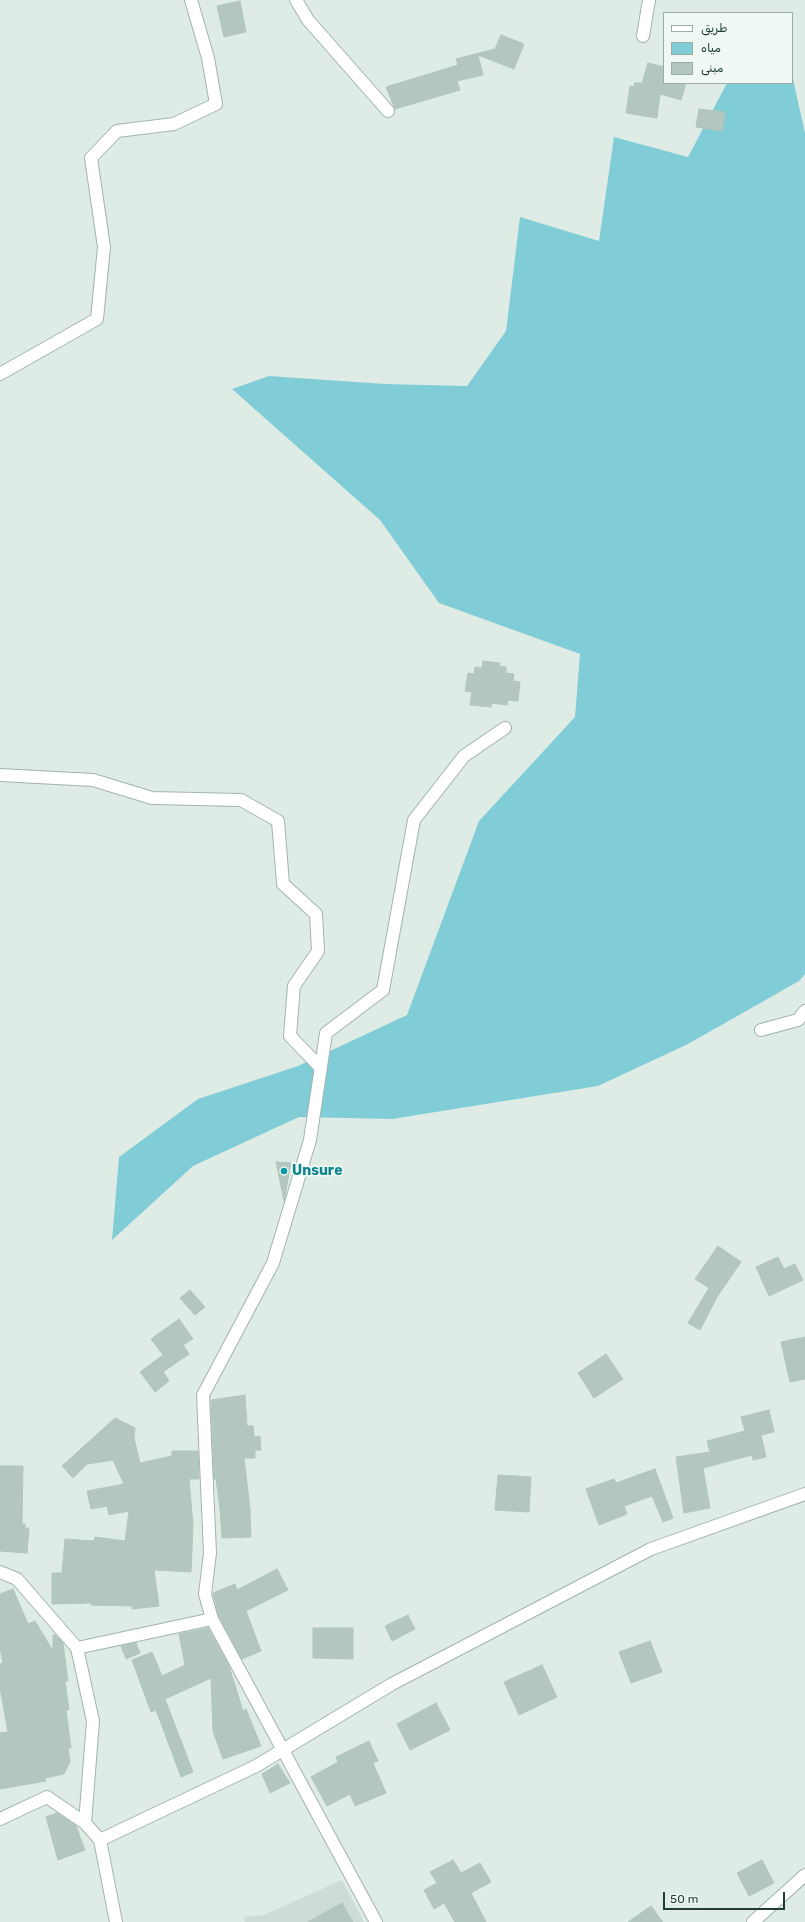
<!DOCTYPE html>
<html>
<head>
<meta charset="utf-8">
<style>
	body { margin:0 }
	#map { position:relative; width:805px; height:1922px; overflow:hidden; background:#dfece5; font-family:Rubik,"Noto Naskh Arabic",sans-serif }
	canvas { display:block }
	.legend { position:absolute; left:663px; top:12px; width:130px; height:72px; box-sizing:border-box; background:#eff8f3; border:1px solid #9bada7; margin:0; padding:5px 7px; list-style:none; font-size:12px; color:#1e3d34 }
	.legend li { display:flex; align-items:center; gap:8px; height:20px }
	.legend b { width:20px; border:1px solid #9bada7 }
	.scale { position:absolute; left:663px; top:1892px; width:122px; height:18px; box-sizing:border-box; border:2px solid #1e3d34; border-top:0; padding-left:5px; font-size:12px; line-height:14px; white-space:nowrap; color:#1e3d34; -webkit-text-stroke:3px #eff8f3; paint-order:stroke }
</style>
</head>
<body>
<div id="map">
<canvas width="805" height="1922"></canvas>
<ul class="legend">
<li><b style="height:5px;background:#fff"></b>طريق</li>
<li><b style="height:11px;background:#81cdd7"></b>مياه</li>
<li><b style="height:11px;background:#b4c7be"></b>مبنى</li>
</ul>
<div class="scale">50 m</div>
</div>
<script>
const ctx = document.querySelector('canvas').getContext('2d');
ctx.lineJoin = 'round';
function fillPath(path, color) { ctx.fillStyle = color; ctx.fill(path, 'evenodd'); }
const poly = rows => new Path2D(rows.map(r => 'M' + r).join(''));
function strokePath(path, color, width, dash) { ctx.strokeStyle = color; ctx.lineWidth = width; ctx.lineCap = dash ? 'butt' : 'round'; ctx.setLineDash(dash || []); ctx.stroke(path); }
function drawText(font, color, halo, rows, align = 'center') {
  ctx.font = font + ' Rubik,sans-serif'; ctx.lineWidth = 3.5; ctx.setLineDash([]); ctx.textBaseline = 'middle'; ctx.strokeStyle = halo; ctx.fillStyle = color; for (const [text, x, y, turn = 0] of rows) {
    ctx.save(); ctx.translate(x, y); ctx.rotate((+turn || 0) * Math.PI / 180); ctx.textAlign = isNaN(turn) ? turn : align; if (halo) ctx.strokeText(text, 0, 0); ctx.fillText(text, 0, 0); ctx.restore();
  }
}
const built = poly([
	[342,1880,364,1922,245,1922,243,1917,264,1915]
]);
const water = poly([
	[792,75,805,133,805,974,799,981,688,1044,598,1086,392,1119,299,1117,193,1166,112,1240,119,1157,198,1099,298,1066,407,1015,479,821,575,717,580,654,439,603,380,520,232,389,269,376,385,384,467,386,506,331,520,217,599,241,614,137,688,157,727,83,792,83]
]);
const building = poly([
	[240,1,246,32,224,37,217,6,240,1],
	[501,35,524,44,514,69,478,55,483,75,457,81,460,90,395,109,386,87,458,65,456,59,495,49,501,35],
	[648,63,664,67,664,83,686,83,681,100,660,94,657,118,626,113,630,86,635,87,634,83,642,83,648,63],
	[699,109,725,112,722,131,696,127,699,109],
	[483,661,500,663,499,666,506,667,506,673,514,674,513,681,520,682,518,701,508,700,507,705,492,703,491,707,470,705,472,692,465,691,468,673,474,674,475,667,482,668,483,661],
	[276,1162,291,1163,284,1201,276,1162],
	[718,1246,741,1262,717,1297,700,1330,688,1323,709,1288,695,1279,718,1246],
	[778,1257,784,1269,795,1264,803,1280,769,1296,756,1267,778,1257],
	[190,1290,205,1307,195,1315,180,1298,190,1290],
	[179,1319,193,1339,183,1345,189,1354,163,1372,169,1381,155,1392,140,1372,163,1355,151,1339,179,1319],
	[805,1337,805,1379,790,1382,781,1342,805,1337],
	[606,1354,623,1379,594,1398,578,1373,606,1354],
	[245,1395,247,1426,253,1426,254,1437,260,1436,261,1450,255,1450,255,1458,244,1458,250,1509,251,1537,222,1538,220,1509,216,1479,214,1479,211,1400,245,1395],
	[769,1410,774,1432,761,1435,766,1457,753,1460,752,1455,703,1468,710,1508,684,1513,676,1457,710,1452,707,1441,745,1431,741,1417,769,1410],
	[115,1418,135,1428,134,1438,140,1463,172,1456,172,1451,198,1451,199,1479,189,1479,193,1525,191,1572,154,1570,159,1606,132,1609,132,1606,91,1605,91,1603,52,1604,52,1573,62,1573,65,1539,94,1541,95,1537,125,1541,129,1511,109,1515,107,1506,91,1509,87,1491,124,1484,113,1460,87,1464,73,1478,62,1466,115,1418],
	[0,1466,23,1466,22,1524,25,1524,25,1528,29,1528,27,1553,0,1551,0,1466],
	[655,1469,673,1518,663,1522,652,1496,624,1506,627,1514,599,1525,586,1489,614,1479,616,1483,655,1469],
	[498,1475,531,1477,529,1512,495,1510,498,1475],
	[277,1569,288,1590,246,1611,261,1651,242,1659,219,1616,213,1593,235,1584,237,1590,277,1569],
	[13,1589,28,1624,35,1621,53,1651,53,1635,55,1635,63,1643,68,1681,65,1681,69,1710,66,1710,71,1748,68,1748,70,1762,64,1774,45,1778,46,1781,0,1789,0,1733,8,1732,0,1688,0,1664,3,1663,0,1648,0,1594,13,1589],
	[408,1615,415,1629,392,1641,385,1626,408,1615],
	[208,1628,229,1666,243,1711,246,1709,261,1746,223,1759,213,1731,211,1678,165,1699,193,1772,181,1777,156,1710,151,1712,132,1660,152,1652,162,1676,185,1665,179,1634,208,1628],
	[313,1628,353,1628,353,1659,313,1658,313,1628],
	[650,1641,662,1672,631,1683,619,1652,650,1641],
	[136,1643,140,1653,126,1659,121,1646,136,1643],
	[542,1665,557,1697,519,1715,504,1682,542,1665],
	[436,1703,450,1730,410,1750,397,1724,436,1703],
	[369,1741,378,1761,373,1763,386,1793,355,1806,350,1794,327,1806,311,1777,338,1762,336,1757,369,1741],
	[278,1764,290,1783,270,1793,262,1774,278,1764],
	[57,1813,76,1826,85,1850,58,1860,46,1817,57,1813],
	[453,1860,461,1873,480,1863,491,1882,471,1893,486,1922,455,1922,444,1903,434,1909,424,1890,437,1883,430,1872,453,1860],
	[762,1860,774,1883,749,1896,737,1873,762,1860],
	[342,1903,353,1922,308,1922,342,1903],
	[651,1906,663,1922,628,1922,651,1906]
]);
const minor = poly([
	[296,0,308,20,388,111],
	[643,36,649,0],
	[0,374,97,319,104,247,91,158,117,131,174,124,216,104,208,58,191,0],
	[0,775,93,780,152,798,241,800,278,821,283,884,316,914,318,951,294,986,290,1036,320,1067],
	[761,1030,798,1020,805,1011],
	[0,1572,17,1579,77,1648,212,1619],
	[77,1648,93,1721,85,1823],
	[0,1819,47,1797,85,1823,100,1840],
	[116,1922,100,1840,256,1766,392,1684,651,1549,805,1494],
	[376,1922,212,1619,205,1594,210,1553,203,1395,273,1263,310,1140,326,1033,383,990,414,820,464,756,505,728],
	[753,1922,805,1875]
]);
const markers = [
	[284,1171,4,"#0f9aa8"]
];
const cultureNames = [
	["Unsure",292,1171]
];
fillPath(built, '#cddcd4');
fillPath(water, '#81cdd7');
fillPath(building, '#b4c7be');
strokePath(building, '#b1c6bc', 1);
strokePath(minor, '#a1b4ac', 14);
strokePath(minor, '#fff', 12);
for (const [x, y, r, color] of markers) { const dot = new Path2D(); dot.arc(x, y, r, 0, 2 * Math.PI); ctx.fillStyle = color; ctx.fill(dot); strokePath(dot, '#eff8f3', 1.5); }
drawText('bold 14px', '#0d838f', '#eff8f3', cultureNames, 'left');
</script>
</body>
</html>
